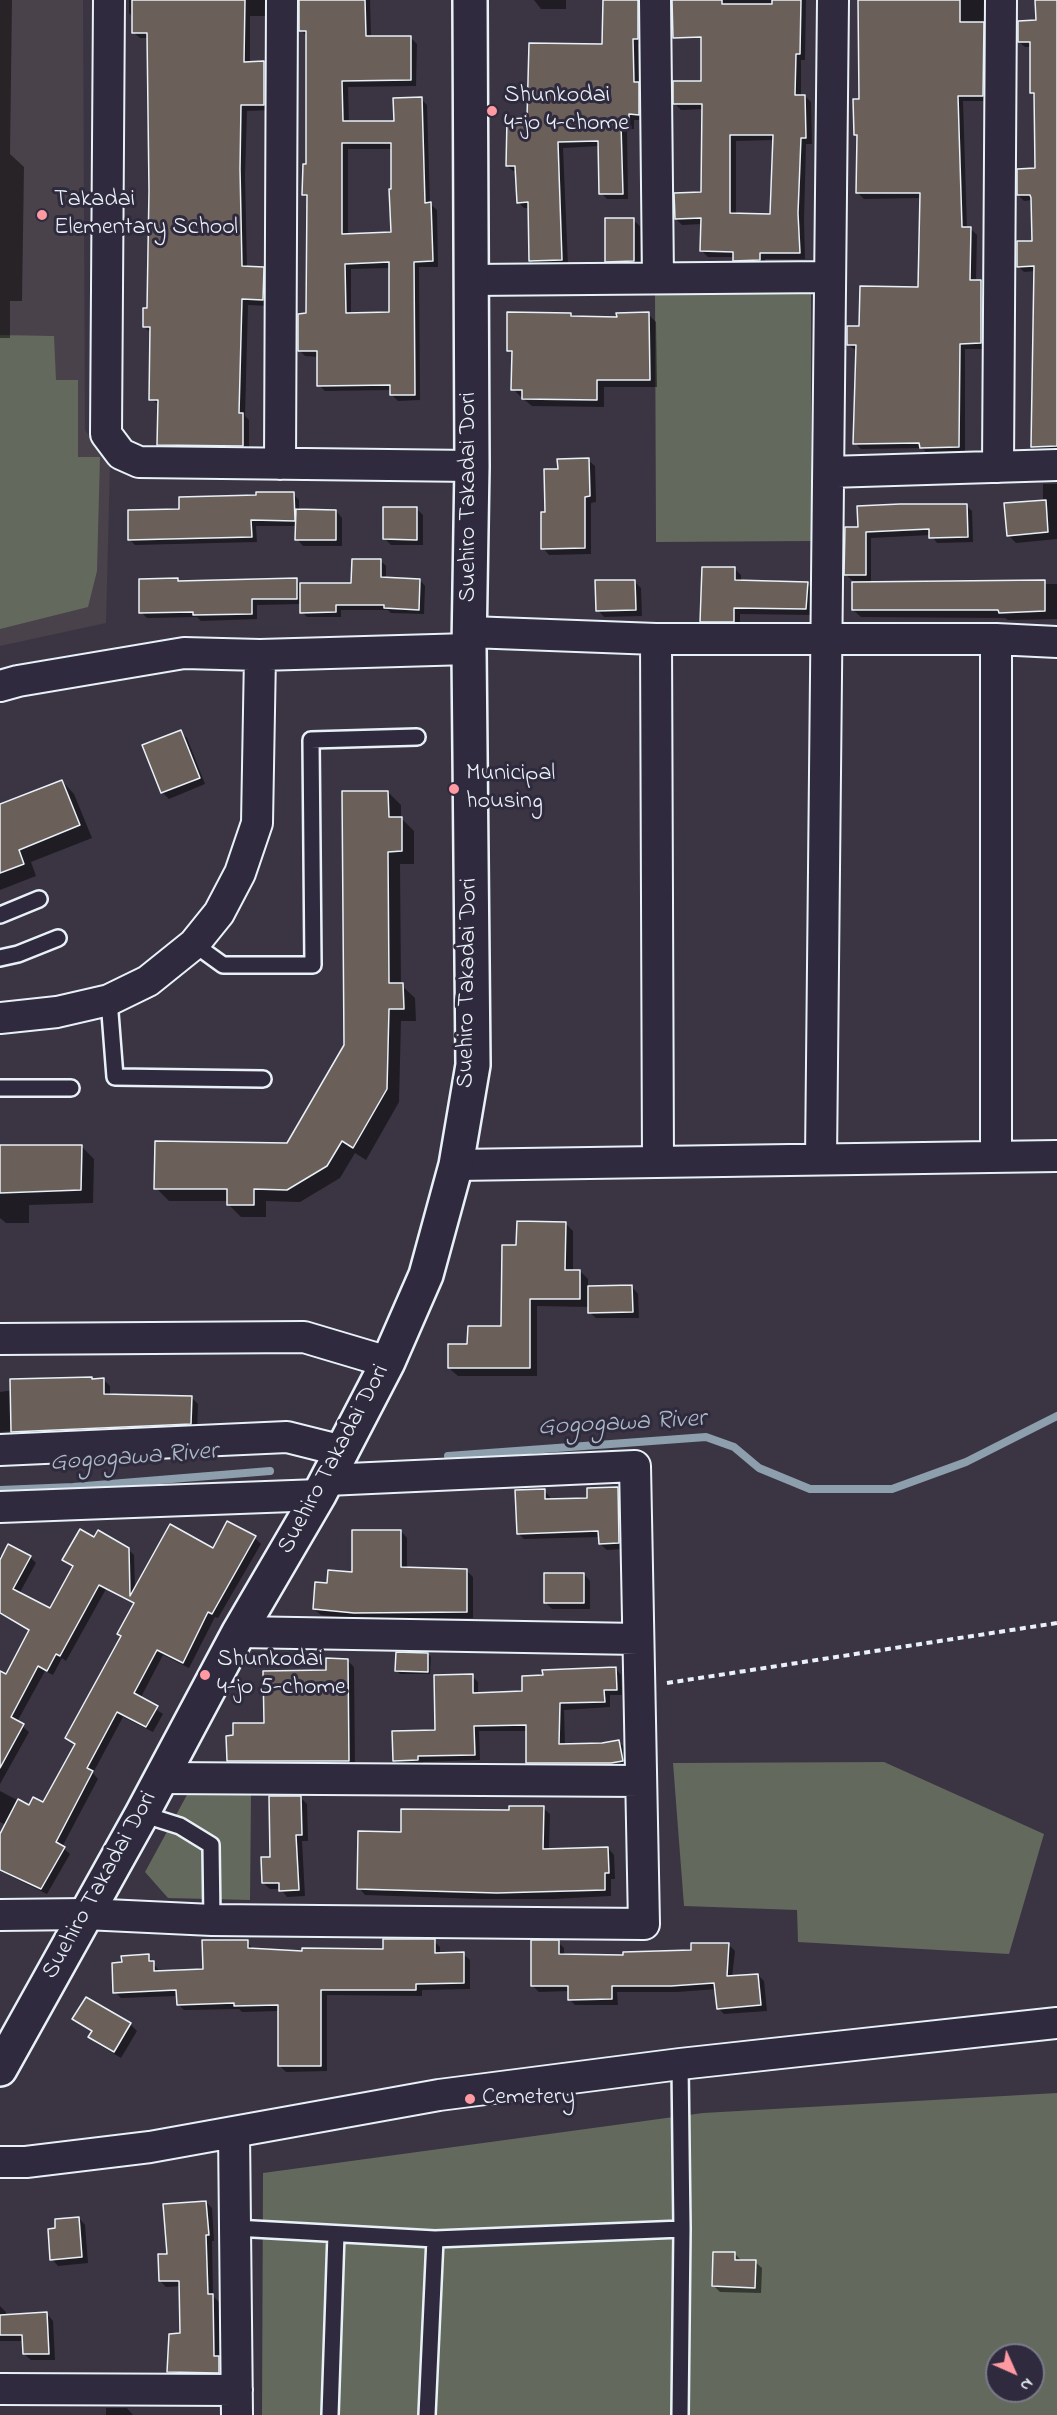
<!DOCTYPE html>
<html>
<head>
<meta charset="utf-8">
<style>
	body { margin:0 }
	#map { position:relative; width:1057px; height:2415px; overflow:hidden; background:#3b3543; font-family:"Indie Flower",sans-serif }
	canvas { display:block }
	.north { position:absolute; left:985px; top:2343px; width:60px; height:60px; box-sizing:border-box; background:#2f2a3d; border:2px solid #797a88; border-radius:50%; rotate:135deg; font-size:16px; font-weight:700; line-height:24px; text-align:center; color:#e8f1f8 }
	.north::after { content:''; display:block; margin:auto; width:21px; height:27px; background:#ff9aa2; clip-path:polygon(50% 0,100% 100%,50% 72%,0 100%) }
</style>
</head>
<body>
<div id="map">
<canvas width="1057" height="2415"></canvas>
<div class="north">N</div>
</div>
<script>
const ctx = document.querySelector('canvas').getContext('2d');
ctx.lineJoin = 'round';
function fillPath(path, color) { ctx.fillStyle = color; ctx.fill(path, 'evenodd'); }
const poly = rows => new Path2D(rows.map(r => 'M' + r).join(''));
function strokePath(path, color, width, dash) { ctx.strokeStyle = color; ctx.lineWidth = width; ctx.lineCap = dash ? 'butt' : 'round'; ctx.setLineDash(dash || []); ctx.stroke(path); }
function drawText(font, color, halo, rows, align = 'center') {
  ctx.font = font + ' "Indie Flower",sans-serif'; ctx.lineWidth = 6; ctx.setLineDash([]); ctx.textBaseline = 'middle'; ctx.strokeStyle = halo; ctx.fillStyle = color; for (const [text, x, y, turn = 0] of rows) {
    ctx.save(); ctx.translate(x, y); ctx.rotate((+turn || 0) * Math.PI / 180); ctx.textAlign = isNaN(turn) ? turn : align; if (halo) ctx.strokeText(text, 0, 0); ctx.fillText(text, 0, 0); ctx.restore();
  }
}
const built = poly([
	[0,0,83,0,85,430,110,464,106,623,0,646]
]);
const green = poly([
	[811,292,811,541,656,542,655,293],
	[0,335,54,336,56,380,78,380,78,457,100,457,97,571,88,607,0,629],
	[884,1762,1044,1834,1009,1954,798,1942,797,1910,684,1906,673,1763],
	[188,1793,251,1795,250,1900,168,1898,145,1872],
	[1057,2093,1057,2415,262,2415,263,2173,703,2113],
	[997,2355,1033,2355,1033,2391,997,2391]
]);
const shadow = poly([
	[0,0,12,0,10,154,24,167,22,301,10,301,10,338,0,338],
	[129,0,270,0,270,16,250,16,250,63,264,63,270,69,270,110,247,111,245,176,247,268,263,269,269,275,269,306,248,305,245,416,249,420,249,452,165,451,159,444,159,405,151,399,151,333,144,327,148,309,151,191,148,38,140,38,133,32,134,18,129,13],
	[299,0,370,0,371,37,410,37,417,44,416,86,348,87,349,123,395,123,421,99,427,105,430,204,437,210,438,267,419,267,420,400,398,401,392,395,392,390,325,391,319,385,318,357,305,356,299,350,307,315,309,200,304,195,308,165,307,37,301,30],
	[348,149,392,149,392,234,348,235],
	[390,268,391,314,351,315,351,269],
	[534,0,566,0,566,9,541,9],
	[604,0,636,0,637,19,643,25,643,44,638,44,639,85,644,90,644,120,634,120,634,129,627,129,628,199,607,199,601,193,600,146,563,148,568,265,536,266,530,260,529,208,524,208,518,202,517,171,513,171,507,166,529,120,604,45],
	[700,0,806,0,805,60,801,60,801,96,805,96,811,102,812,144,806,144,804,220,805,259,765,259,765,266,741,266,735,257,708,257,702,251,702,224,682,225,676,219,703,194,703,109,681,110,675,104,702,82],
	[774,140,772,215,736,214,736,141],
	[858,0,985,0,985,25,989,29,989,101,963,101,967,229,971,229,977,235,976,281,980,281,986,287,986,349,965,349,965,452,927,453,922,448,861,449,855,443,857,351,848,345,861,327,920,289,922,198,864,199,858,193,858,137,856,135,861,100],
	[1037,0,1057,0,1057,145,1032,93,1031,47,1025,47,1019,42,1037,21],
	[1057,173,1057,453,1038,452,1032,446,1035,271,1024,272,1018,266,1034,243,1033,200,1024,201,1018,195],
	[633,220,640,226,640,267,614,268,607,261],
	[571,314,575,318,618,319,648,314,656,322,657,387,604,387,604,407,532,406,521,397,513,389,513,355,508,350],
	[588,460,595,466,596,502,591,503,591,554,549,555,543,548,546,514,560,470],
	[1043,484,1057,484,1057,539,1016,543,1008,535,1043,502],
	[293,494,299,500,299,511,336,511,342,518,342,546,303,546,297,539,297,526,256,526,257,542,135,545,129,539,180,511],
	[966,505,972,511,973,542,937,543,931,535,871,538,871,583,1044,582,1046,584,1057,584,1057,619,1008,620,1005,618,861,617,853,610,853,581,846,575,859,529],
	[416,508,423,515,423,545,391,545,385,539],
	[381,561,386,566,386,579,420,580,425,586,424,614,391,613,388,610,341,610,341,617,307,617,302,612,302,604,257,605,257,619,201,621,197,617,147,618,141,612,177,580,180,583,296,580,300,584,353,584],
	[735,569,741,575,741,582,807,583,813,590,812,615,740,614,740,628,708,628,702,621],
	[634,581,641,588,642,616,604,617,598,610],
	[180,732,187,738,205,784,169,799,162,792],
	[62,781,74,794,92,838,31,862,36,876,0,890,0,806],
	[388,792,401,805,401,818,414,831,414,864,400,864,401,985,415,998,416,1021,401,1021,399,1102,366,1160,355,1153,340,1178,300,1202,266,1201,266,1217,241,1217,228,1204,228,1201,169,1201,156,1188,288,1144,345,1045],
	[0,1146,81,1146,94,1159,93,1203,29,1205,29,1223,6,1223,0,1218],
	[565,1223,573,1231,573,1271,580,1271,588,1279,588,1288,632,1287,638,1294,639,1318,596,1318,589,1312,589,1307,537,1306,537,1376,458,1376,449,1368,469,1346,503,1327,518,1247],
	[92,1378,104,1380,110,1386,110,1395,191,1397,198,1404,197,1430,19,1438,13,1431,0,1432,0,1392],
	[618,1488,624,1495,625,1549,607,1550,600,1544,600,1537,524,1539,518,1533,544,1490,550,1497,551,1500,589,1499],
	[228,1523,255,1538,261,1544,218,1618,215,1617,189,1668,163,1655,140,1699,163,1714,153,1732,123,1717,93,1773,98,1779,62,1847,70,1854,47,1894,0,1871,0,1838,6,1825,0,1822,0,1791,30,1807,44,1804,75,1746,67,1738,123,1637,135,1605,106,1589,66,1661,62,1658,53,1675,45,1671,17,1722,29,1732,0,1784,0,1673,6,1676,30,1631,0,1613,0,1556,30,1557,36,1563,19,1594,50,1610,74,1568,64,1560,95,1539,128,1549,134,1555,135,1590,214,1550],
	[401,1531,407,1538,407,1569,466,1570,473,1577,473,1618,361,1619,321,1615,314,1609,329,1585,354,1574],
	[584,1574,590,1581,590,1609,552,1609,546,1603],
	[428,1654,431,1657,430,1674,400,1674,397,1671],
	[347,1660,354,1667,355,1767,235,1767,228,1761,266,1724,327,1671],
	[616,1669,621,1675,622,1695,610,1695,610,1707,564,1710,565,1745,602,1745,618,1741,624,1747,628,1766,534,1768,528,1762,528,1731,479,1731,480,1760,423,1762,423,1765,400,1766,394,1760,436,1731,472,1676,478,1682,478,1694,524,1693],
	[301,1798,307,1804,308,1841,302,1841,305,1896,287,1897,281,1889,270,1889,263,1883,271,1858],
	[543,1808,550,1814,549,1850,608,1848,614,1855,615,1879,611,1879,611,1896,553,1899,481,1899,365,1895,359,1888,511,1811],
	[247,1941,253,1950,304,1952,384,1951,434,1941,440,1947,440,1954,463,1954,470,1960,470,1989,422,1990,422,1996,327,1995,327,2071,286,2072,280,2066,279,2011,242,2012,239,2009,184,2010,178,2004,178,1996,121,1998,115,1992,148,1956,160,1972,205,1971],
	[558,1942,564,1948,564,1955,625,1956,693,1952,729,1945,735,1951,732,1977,758,1975,764,1981,767,2011,724,2014,718,2008,717,1989,677,1992,617,1992,618,2005,575,2005,569,1999,569,1991,539,1992,533,1986],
	[74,2019,130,2024,137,2031,121,2058,96,2043,90,2037,92,2032],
	[206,2202,212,2208,214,2241,212,2241,213,2296,219,2302,220,2358,224,2363,225,2378,175,2378,169,2372,182,2335,181,2286,166,2287,160,2281,168,2255],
	[79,2218,85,2225,88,2263,58,2266,52,2259,57,2230],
	[735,2254,741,2260,755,2262,762,2268,761,2293,720,2292,714,2286],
	[0,2306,6,2312,6,2316,47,2314,53,2321,55,2360,31,2360,24,2354,24,2341,0,2341],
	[106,2408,127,2408,133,2415,106,2415]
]);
const stream = poly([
	[448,1456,706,1437,734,1447,759,1468,810,1489,892,1489,966,1462,1057,1416],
	[0,1490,73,1487,270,1471]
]);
const building = poly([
	[132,0,245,0,244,62,264,61,264,105,241,105,240,169,242,266,264,267,263,300,242,299,239,413,243,413,243,446,157,445,158,400,149,400,150,327,143,327,143,308,147,308,149,191,147,33,132,33,132,0],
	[299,0,365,0,366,36,411,36,411,80,342,81,343,121,394,121,393,98,422,97,425,203,431,202,433,261,414,262,415,395,390,395,390,385,317,386,317,351,298,351,298,314,306,313,307,195,302,195,303,164,306,164,306,31,299,31,299,0],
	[342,143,391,143,391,189,389,189,391,232,342,234,342,143],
	[389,262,389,312,346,313,345,264,389,262],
	[603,0,638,0,638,39,633,39,634,82,639,82,639,115,629,114,629,124,621,124,623,194,599,194,598,141,558,142,562,260,529,261,528,202,517,203,515,166,506,166,507,119,527,118,529,43,602,44,603,0],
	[672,0,722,0,722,4,772,4,772,0,801,0,800,54,796,54,795,95,805,95,806,138,801,138,798,213,800,253,760,253,760,260,733,261,733,252,700,251,701,218,675,219,674,193,701,192,702,104,673,104,673,81,701,81,701,37,673,38,672,0],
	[730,135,773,135,770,214,730,213,730,135],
	[858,0,960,0,960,22,984,22,983,96,958,96,962,227,971,227,970,280,981,280,981,343,960,344,959,447,920,448,919,443,853,444,856,345,847,345,847,326,859,326,860,286,918,287,920,193,856,193,857,135,854,135,853,99,859,99,858,0],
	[1035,0,1057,0,1057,446,1031,447,1034,266,1017,267,1017,241,1032,241,1031,198,1030,195,1017,195,1017,169,1035,168,1034,93,1030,93,1030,42,1018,42,1018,21,1036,20,1035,0],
	[605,218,634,218,634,261,605,262,605,218],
	[507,312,571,313,571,316,617,317,616,313,649,312,650,380,597,380,597,400,522,399,522,390,511,390,512,351,507,351,507,312],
	[589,458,590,496,585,497,585,548,541,549,541,512,545,512,544,469,558,469,557,459,589,458],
	[256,492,294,492,295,521,251,520,252,537,128,540,128,510,179,509,179,497,256,495,256,492],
	[1046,500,1048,532,1007,536,1004,503,1046,500],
	[900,504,967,504,968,537,929,538,929,529,866,532,866,575,844,575,845,527,858,527,857,506,900,504],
	[383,507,417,507,417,540,383,539,383,507],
	[296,509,336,510,336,540,295,540,296,509],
	[352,559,381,559,381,577,420,579,419,610,384,608,384,605,336,605,336,612,300,613,300,583,351,583,352,559],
	[702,567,735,567,735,580,808,582,806,609,734,608,734,622,700,622,702,567],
	[178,578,178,581,297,578,297,599,252,599,252,614,193,615,193,612,139,613,139,579,178,578],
	[595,580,635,580,636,610,596,611,595,580],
	[1045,580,1045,611,999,613,998,610,852,610,852,582,1045,580],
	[181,730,200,778,161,793,142,745,181,730],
	[62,780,80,825,19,850,24,864,0,873,0,804,62,780],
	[342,791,388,791,389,817,402,817,402,851,388,852,389,983,403,983,404,1009,389,1009,387,1089,353,1148,342,1141,327,1166,287,1190,254,1189,254,1205,227,1205,227,1189,154,1189,155,1141,287,1143,344,1045,342,791],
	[0,1145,82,1145,81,1190,0,1193,0,1145],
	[517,1221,566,1222,565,1270,580,1270,580,1299,530,1299,530,1368,448,1368,448,1344,467,1344,468,1326,501,1326,502,1245,516,1245,517,1221],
	[632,1285,633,1312,588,1313,588,1286,632,1285],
	[92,1377,92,1379,104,1378,104,1394,192,1396,191,1424,11,1432,10,1379,92,1377],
	[618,1487,619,1543,599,1544,598,1531,517,1534,515,1490,545,1489,545,1499,587,1498,587,1488,618,1487],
	[227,1521,256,1536,212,1614,208,1612,183,1663,157,1650,134,1693,158,1706,146,1727,117,1712,87,1768,93,1771,56,1842,65,1847,41,1889,0,1870,0,1834,18,1799,29,1805,33,1797,43,1802,75,1744,65,1738,121,1636,117,1634,134,1603,99,1585,60,1656,56,1654,47,1671,38,1666,11,1717,24,1724,0,1768,0,1671,6,1674,29,1630,0,1613,0,1560,8,1544,31,1556,13,1589,50,1608,73,1566,62,1560,80,1529,94,1537,98,1530,129,1548,130,1596,170,1524,213,1548,227,1521],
	[352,1530,401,1530,401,1567,467,1569,467,1612,354,1613,313,1609,315,1582,327,1583,328,1570,352,1572,352,1530],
	[544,1573,584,1573,584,1603,544,1603,544,1573],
	[396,1652,428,1653,428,1672,395,1671,396,1652],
	[326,1658,348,1659,349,1761,227,1761,226,1736,233,1735,233,1723,264,1723,263,1671,326,1670,326,1658],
	[616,1667,617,1690,604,1690,605,1702,560,1703,559,1744,602,1743,619,1740,623,1761,611,1763,526,1763,526,1725,474,1726,475,1755,418,1756,418,1760,393,1761,392,1731,435,1730,434,1675,473,1674,473,1693,522,1691,522,1676,543,1675,542,1670,616,1667],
	[269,1796,301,1796,302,1835,296,1835,299,1890,279,1891,279,1883,262,1883,261,1857,270,1857,269,1796],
	[509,1806,544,1806,543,1849,608,1847,609,1873,605,1873,605,1890,497,1893,357,1889,358,1831,401,1832,401,1809,509,1810,509,1806],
	[383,1939,435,1939,435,1953,464,1952,464,1983,416,1984,416,1990,321,1990,321,2066,278,2066,278,2005,234,2006,234,2003,177,2005,176,1990,113,1993,112,1963,122,1962,121,1956,149,1954,149,1961,154,1961,154,1971,203,1969,202,1940,248,1940,248,1948,302,1951,302,1948,383,1949,383,1939],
	[531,1940,559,1940,559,1954,623,1955,623,1952,691,1950,691,1943,729,1943,727,1976,758,1974,761,2005,717,2009,714,1983,671,1986,612,1986,612,1999,568,2000,568,1986,531,1986,531,1940],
	[86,1997,131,2023,114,2052,88,2037,92,2031,72,2019,86,1997],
	[206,2201,209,2235,206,2235,208,2294,213,2294,214,2356,219,2356,219,2373,167,2372,169,2334,180,2333,179,2281,159,2281,158,2254,167,2254,163,2204,206,2201],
	[79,2217,82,2257,50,2260,48,2229,55,2228,55,2219,79,2217],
	[713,2252,735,2252,735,2260,756,2260,755,2288,712,2286,713,2252],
	[47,2312,49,2354,23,2354,22,2335,0,2335,0,2315,47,2312]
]);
const path = poly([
	[667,1683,1057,1623]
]);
const service = poly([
	[0,915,39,899],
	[194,944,223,965,313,965,311,740,417,737],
	[0,958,18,954,58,938],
	[109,1000,115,1077,263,1079],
	[0,1088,71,1088],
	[142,1814,180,1826,211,1845,212,1920],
	[680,2064,682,2229,680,2415],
	[235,2228,435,2239,682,2229],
	[330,2415,336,2234],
	[427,2415,435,2239]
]);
const minor = poly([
	[109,0,106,434,121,454,139,462,472,466],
	[655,0,658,278],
	[470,280,830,277],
	[280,464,282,0],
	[998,467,1001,0],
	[829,472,1057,465],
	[470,632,656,639,996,639,1057,642],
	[656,639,658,1162],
	[996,639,996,1156],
	[0,686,18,681,184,653,260,655,469,649],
	[0,1018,57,1012,109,1000,148,981,194,944,219,913,240,873,257,823,260,655],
	[821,1159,833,0],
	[456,1165,1057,1156],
	[0,1339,304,1337,388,1362],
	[0,1450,287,1437,343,1451],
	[0,1507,319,1495],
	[239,1632,638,1639],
	[162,1778,641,1781],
	[0,1915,85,1914,212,1920,644,1924,635,1466,327,1480],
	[234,2132,237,2415],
	[0,2162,26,2162,150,2147,439,2095,680,2064,1057,2023],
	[0,2389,237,2390]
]);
const tertiary = poly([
	[0,2069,142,1814,239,1632,319,1495,388,1362,426,1275,456,1165,473,1065,469,649,472,466,470,0]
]);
const markers = [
	[492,111,6,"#ff9aa2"],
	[42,215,6,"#ff9aa2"],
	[454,789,6,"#ff9aa2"],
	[205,1675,6,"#ff9aa2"],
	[470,2099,6,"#ff9aa2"]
];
const poiNames = [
	["Shunkodai",504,97],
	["4-jo 4-chome",504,125],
	["Takadai",54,201],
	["Elementary School",54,229],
	["Municipal",466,775],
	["housing",466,803],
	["Shunkodai",217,1661],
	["4-jo 5-chome",217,1689],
	["Cemetery",482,2099]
];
const streetNames = [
	["Suehiro Takadai Dori",470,497,-90],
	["Suehiro Takadai Dori",469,983,-89],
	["Suehiro Takadai Dori",335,1460,-62],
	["Suehiro Takadai Dori",101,1886,-61]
];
const waterNames = [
	["Gogogawa River",622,1425,-3],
	["Gogogawa River",134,1459,-4]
];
fillPath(built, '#49424a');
fillPath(green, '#63695c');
fillPath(shadow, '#0007');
strokePath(stream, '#8d9eac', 8);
fillPath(building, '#6b5f5a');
strokePath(building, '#e8f1f8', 1.5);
strokePath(service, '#e8f1f8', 20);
strokePath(minor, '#e8f1f8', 34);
strokePath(tertiary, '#e8f1f8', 38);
strokePath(path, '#e8f1f8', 4, [6, 4.5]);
strokePath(service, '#2f2a3d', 15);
strokePath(minor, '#2f2a3d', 30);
strokePath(tertiary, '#2f2a3d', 33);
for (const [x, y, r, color] of markers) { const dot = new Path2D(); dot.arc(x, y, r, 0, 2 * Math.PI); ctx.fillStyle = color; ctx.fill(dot); strokePath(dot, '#2f2a3d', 2); }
drawText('24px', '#e8f1f8', '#2f2a3d', poiNames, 'left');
drawText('24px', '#e8f1f8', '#2f2a3d', streetNames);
drawText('italic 26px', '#abbac6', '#2f2a3d', waterNames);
</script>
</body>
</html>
